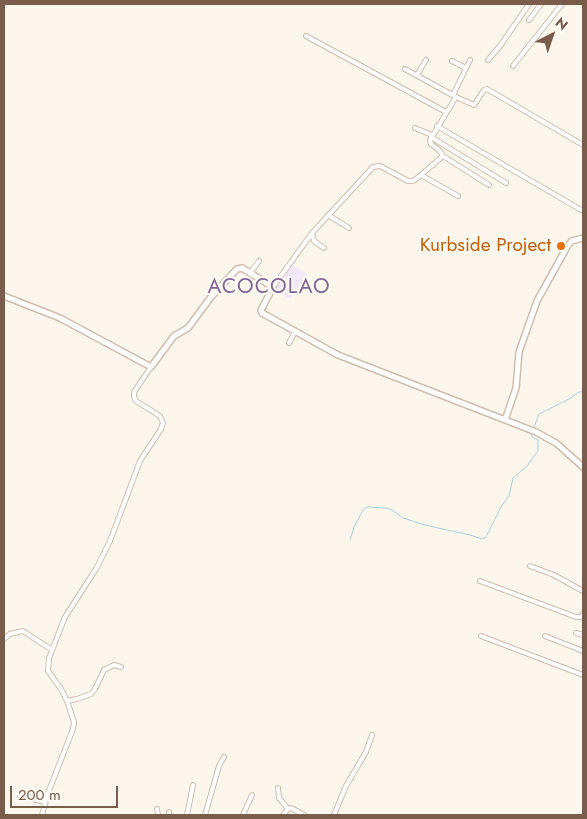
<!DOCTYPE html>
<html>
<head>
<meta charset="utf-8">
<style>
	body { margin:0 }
	#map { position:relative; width:587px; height:819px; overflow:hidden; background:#fdf6ec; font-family:Jost,sans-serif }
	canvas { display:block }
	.frame { position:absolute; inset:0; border:5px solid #7a5c4d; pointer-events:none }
	.north { position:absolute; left:527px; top:10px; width:50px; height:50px; -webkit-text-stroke:4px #fffaf3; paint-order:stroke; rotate:41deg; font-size:14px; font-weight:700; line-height:20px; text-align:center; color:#7a5c4d }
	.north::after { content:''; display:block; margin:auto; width:18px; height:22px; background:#7a5c4d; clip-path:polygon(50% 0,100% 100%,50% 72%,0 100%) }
	.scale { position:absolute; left:10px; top:786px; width:108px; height:22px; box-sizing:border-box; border:2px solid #7a5c4d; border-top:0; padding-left:6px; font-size:15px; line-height:18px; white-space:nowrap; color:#7a5c4d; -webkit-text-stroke:4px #fffaf3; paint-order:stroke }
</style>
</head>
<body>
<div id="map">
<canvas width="587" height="819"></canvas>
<div class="frame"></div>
<div class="north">N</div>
<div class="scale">200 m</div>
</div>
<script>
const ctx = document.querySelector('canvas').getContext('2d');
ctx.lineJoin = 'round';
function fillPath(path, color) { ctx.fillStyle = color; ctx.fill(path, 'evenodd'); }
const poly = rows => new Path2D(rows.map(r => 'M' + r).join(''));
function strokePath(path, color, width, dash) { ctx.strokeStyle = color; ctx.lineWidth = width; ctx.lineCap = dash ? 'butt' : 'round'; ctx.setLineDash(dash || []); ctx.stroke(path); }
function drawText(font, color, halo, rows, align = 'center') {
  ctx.font = font + ' Jost,sans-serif'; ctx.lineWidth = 4; ctx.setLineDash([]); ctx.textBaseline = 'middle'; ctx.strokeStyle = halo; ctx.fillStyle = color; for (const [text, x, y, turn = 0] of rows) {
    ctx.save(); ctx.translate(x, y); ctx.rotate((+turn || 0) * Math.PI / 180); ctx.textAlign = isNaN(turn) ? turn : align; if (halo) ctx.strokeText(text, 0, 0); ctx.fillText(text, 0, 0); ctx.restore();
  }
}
const education = poly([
	[291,264,307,274,290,299,274,287]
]);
const stream = poly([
	[533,430,539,414,569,399,579,392,583,392],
	[350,540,354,527,363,510,367,507,385,508,392,510,403,518,425,525,470,535,482,539,486,537,502,505,509,496,513,478,527,466,538,451,538,440,532,437,532,434]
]);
const minor = poly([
	[529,20,541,4],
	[306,36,446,112],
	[488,60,500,46,529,4],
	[452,61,466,68],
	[513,66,562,4],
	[405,69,456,97],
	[417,75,426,60],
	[453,95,470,60],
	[437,126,583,211],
	[415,128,432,135],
	[431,137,506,183],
	[443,156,489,185],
	[421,175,458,196],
	[328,215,349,228],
	[312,233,314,241,324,248],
	[250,273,259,261],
	[273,287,312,233,373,167,380,166,408,181,411,181,415,180,443,156,439,150,431,144,430,140,456,97,474,105,484,90,487,89,583,145],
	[289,343,295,332],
	[530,566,554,575,583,591],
	[480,581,576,617,581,617,583,614],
	[576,633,583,635],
	[481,636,583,675],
	[545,636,583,651],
	[4,639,10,634,23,631,52,650],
	[67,701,77,699,91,694,95,689,104,670,114,665,121,667],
	[278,788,279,798,288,809],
	[20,796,45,802],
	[157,809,158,815],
	[42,815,48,793,73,729,74,722,67,701,61,689,48,671,49,658,65,617,96,569,110,541,140,461,161,429,163,423,160,416,136,401,134,397,134,392,151,367],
	[169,815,169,812],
	[187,815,193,785],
	[205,815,219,766,224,757],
	[243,815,252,795],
	[283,815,287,810,291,808,304,815],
	[334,815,346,786,366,752,372,735]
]);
const tertiary = poly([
	[4,296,60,318,151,367,174,336,188,328,211,297,237,269,242,268,273,287,261,310,262,313,273,319,338,355,536,432,556,443,583,467],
	[505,420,516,388,519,352,537,301,568,245,572,241,583,238]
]);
const markers = [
	[561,246,5,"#e8710a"]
];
const foodNames = [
	["Kurbside Project",551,246]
];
const quarterNames = [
	["ACOCOLAO",269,288]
];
fillPath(education, '#f3e8fa');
strokePath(stream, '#a5d3da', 1);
strokePath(minor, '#d1beb0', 6);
strokePath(tertiary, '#d1beb0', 8);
strokePath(minor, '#fff', 4);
strokePath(tertiary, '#fff', 5);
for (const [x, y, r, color] of markers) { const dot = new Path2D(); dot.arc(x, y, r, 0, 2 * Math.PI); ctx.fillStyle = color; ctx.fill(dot); strokePath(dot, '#fffaf3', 2); }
drawText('19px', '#c56008', '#fffaf3', foodNames, 'right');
ctx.letterSpacing = '1px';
drawText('21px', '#846695', '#fffaf3', quarterNames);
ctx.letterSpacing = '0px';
</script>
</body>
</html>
